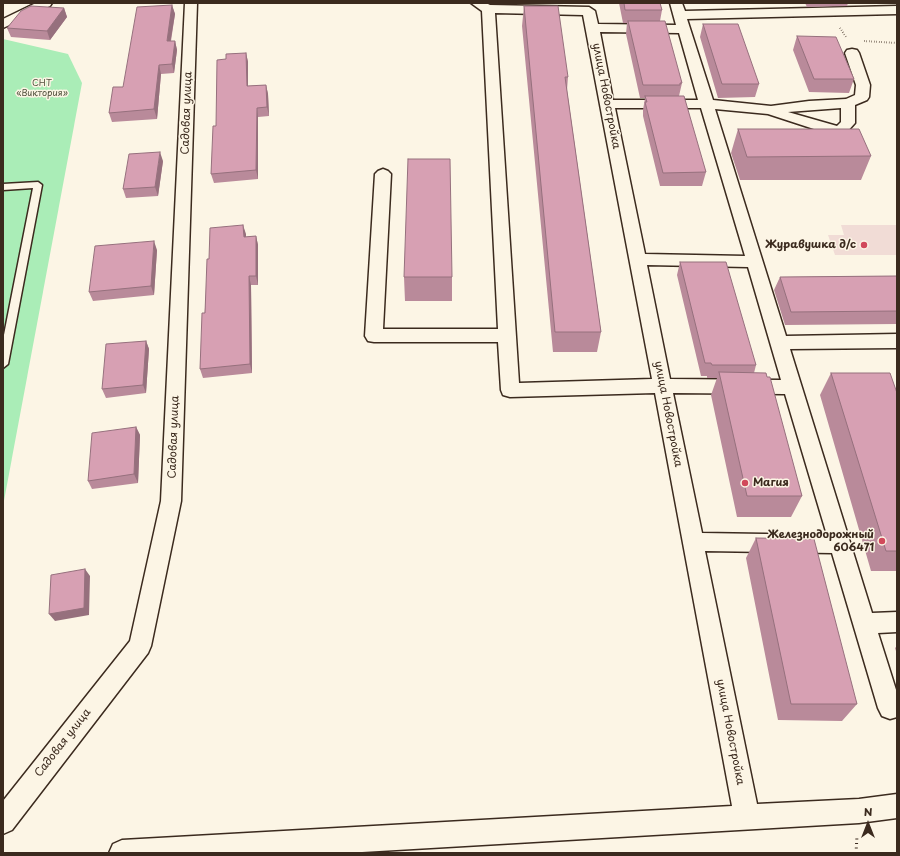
<!DOCTYPE html>
<html>
<head>
<meta charset="utf-8">
<style>
	body { margin:0 }
	#map { position:relative; width:900px; height:856px; overflow:hidden; background:#fcf5e5; font-family:"Playpen Sans",sans-serif }
	canvas { display:block }
	.frame { position:absolute; inset:0; border:4px solid #3b2a1e; pointer-events:none }
	.north { position:absolute; left:848px; top:804px; width:40px; height:40px; -webkit-text-stroke:3px #fcf5e5; paint-order:stroke; rotate:0deg; font-size:11px; font-weight:700; line-height:16px; text-align:center; color:#3b2a1e }
	.north::after { content:''; display:block; margin:auto; width:14px; height:18px; background:#3b2a1e; clip-path:polygon(50% 0,100% 100%,50% 72%,0 100%) }
</style>
</head>
<body>
<div id="map">
<canvas width="900" height="856"></canvas>
<div class="frame"></div>
<div class="north">N</div>
</div>
<script>
const ctx = document.querySelector('canvas').getContext('2d');
ctx.lineJoin = 'round';
function fillPath(path, color) { ctx.fillStyle = color; ctx.fill(path, 'evenodd'); }
const poly = rows => new Path2D(rows.map(r => 'M' + r).join(''));
function strokePath(path, color, width, dash) { ctx.strokeStyle = color; ctx.lineWidth = width; ctx.lineCap = dash ? 'butt' : 'round'; ctx.setLineDash(dash || []); ctx.stroke(path); }
function drawText(font, color, halo, rows, align = 'center') {
  ctx.font = font + ' "Playpen Sans",sans-serif'; ctx.lineWidth = 3; ctx.setLineDash([]); ctx.textBaseline = 'middle'; ctx.strokeStyle = halo; ctx.fillStyle = color; for (const [text, x, y, turn = 0] of rows) {
    ctx.save(); ctx.translate(x, y); ctx.rotate((+turn || 0) * Math.PI / 180); ctx.textAlign = isNaN(turn) ? turn : align; if (halo) ctx.strokeText(text, 0, 0); ctx.fillText(text, 0, 0); ctx.restore();
  }
}
const built = poly([
	[841,225,897,225,897,255,835,255,828,235,844,235]
]);
const green = poly([
	[3,39,68,54,82,83,3,506]
]);
const pathFar1 = poly([
	[840,28,846,37],
	[864,41,897,43]
]);
const path = poly([
	[856,853,857,836]
]);
const service = poly([
	[38,182,42,185,8,364,3,368,3,340,33,188,3,190,3,184,38,182]
]);
const minor = poly([
	[36,3,52,3,50,6,3,28,3,19,36,3],
	[185,3,197,3,181,501,151,646,148,653,12,830,3,834,3,801,130,641,161,501,185,3],
	[471,3,486,3,490,5,589,7,595,11,598,24,676,25,670,3,682,3,685,11,897,6,897,14,687,19,713,100,771,106,809,101,846,99,855,95,856,85,845,53,847,50,852,49,857,50,859,53,870,85,869,97,867,100,855,105,855,123,845,134,840,135,818,138,813,137,811,134,813,131,817,130,768,114,715,109,786,336,897,334,897,348,790,349,872,613,897,612,897,632,878,633,897,693,897,717,890,719,882,716,878,708,832,553,705,551,757,804,859,799,897,794,897,818,859,823,345,853,109,853,113,844,122,840,732,806,655,393,510,397,503,395,501,390,498,342,374,342,368,341,365,336,375,174,378,171,383,169,388,171,391,174,383,329,498,329,482,11,471,3],
	[495,13,583,15,652,379,519,383,495,13],
	[600,32,679,33,698,100,613,100,600,32],
	[615,108,701,108,745,256,645,254,615,108],
	[841,108,841,122,837,126,788,112,841,108],
	[647,265,748,267,781,380,670,379,647,265],
	[673,393,785,394,827,535,702,533,673,393]
]);
const wall = poly([
	[619,3,660,3,662,10,660,21,682,83,679,96,706,172,702,186,660,186,643,116,643,110,645,98,640,98,626,34,627,23,623,23],
	[805,3,848,3,847,6,807,7],
	[172,5,175,14,171,41,175,41,177,50,174,73,161,74,157,119,112,122,109,113],
	[524,6,568,77,567,90,601,332,597,352,553,352,522,26],
	[64,8,67,17,50,40,11,37,7,28],
	[703,24,759,84,755,97,718,98,700,37],
	[797,36,854,79,849,93,809,92,793,50],
	[246,53,248,62,248,86,266,85,268,94,269,116,258,117,258,179,214,183,211,174,216,126,226,59],
	[738,129,871,156,861,180,740,180,731,153],
	[163,161,158,196,126,198,123,189],
	[243,225,246,237,256,236,258,245,258,285,251,285,252,373,203,378,200,369,209,259],
	[157,250,154,295,93,301,89,292],
	[680,262,756,365,754,373,802,496,791,517,737,517,711,395,717,378,707,378,707,376,701,376,677,275],
	[897,276,897,324,785,325,774,290,780,277],
	[404,277,452,277,452,301,405,301],
	[146,341,149,349,146,393,106,398,102,389],
	[831,373,897,393,897,571,871,571,820,395],
	[136,427,140,435,138,483,92,489,88,481],
	[756,538,857,704,842,721,778,720,746,558],
	[897,646,897,654,895,648]
]);
const shadedWall = poly([
	[172,5,175,14,169,50,167,41],
	[64,8,67,17,50,40,47,31],
	[175,41,177,50,174,73,172,64],
	[246,53,248,62,248,96,247,86],
	[159,65,161,74,157,119,154,109],
	[266,85,268,94,269,116,267,107],
	[257,108,258,117,258,179,256,170],
	[160,152,163,161,158,196,155,187],
	[243,225,246,234,246,246,244,237],
	[256,236,258,245,258,285,256,276],
	[154,241,157,250,154,295,151,286],
	[249,276,251,285,252,373,250,364],
	[146,341,149,349,146,393,143,385],
	[136,427,140,435,138,483,134,474],
	[85,569,90,576,89,615,55,621,49,614]
]);
const building = poly([
	[624,3,660,3,662,10,625,10,624,3],
	[172,5,167,41,175,41,172,64,159,65,154,109,109,113,113,87,123,87,137,7,172,5],
	[31,6,64,8,47,31,7,28,21,11,31,6],
	[524,6,558,6,568,77,565,77,601,332,555,332,524,6],
	[628,21,665,21,682,83,680,83,680,85,643,85,628,21],
	[703,24,738,24,759,84,722,84,703,24],
	[797,36,836,37,854,79,814,79,797,36],
	[246,53,247,86,266,85,267,107,257,108,256,170,211,174,213,126,216,126,217,60,226,59,226,54,246,53],
	[645,96,684,96,706,172,663,173,645,102,647,102,645,96],
	[738,129,859,129,871,156,747,157,738,129],
	[160,152,155,187,123,189,129,154,160,152],
	[408,159,450,159,452,277,404,277,408,159],
	[243,225,244,237,256,236,256,276,249,276,250,364,200,369,202,313,205,313,207,259,209,259,210,228,243,225],
	[154,241,151,286,89,292,95,246,154,241],
	[680,262,726,262,756,365,712,365,711,363,705,363,680,262],
	[897,276,897,311,791,312,780,277,897,276],
	[146,341,143,385,102,389,106,344,146,341],
	[719,372,766,373,767,377,770,377,802,496,747,496,719,372],
	[831,373,890,373,897,393,897,551,886,551,831,373],
	[136,427,134,474,88,481,92,433,136,427],
	[756,538,814,539,857,704,791,704,756,538],
	[85,569,84,608,49,614,51,575,85,569]
]);
const markers = [
	[864,245,4,"#d1495b"],
	[745,483,4,"#d1495b"],
	[882,541,4,"#d1495b"]
];
const farParknames = [
	["СНТ",42,84],
	["«Виктория»",42,94]
];
const streetNames = [
	["улица Новостройка",606,96,79],
	["Садовая улица",187,113,-88],
	["улица Новостройка",668,414,79],
	["Садовая улица",174,437,-88],
	["улица Новостройка",730,732,79],
	["Садовая улица",63,743,-52]
];
const poiNames = [
	["Журавушка д/с",856,245],
	["Магия",753,483,"left"],
	["Железнодорожный",874,535],
	["606471",874,548]
];
fillPath(built, '#f1dcd6');
fillPath(green, '#aaedb7');
strokePath(service, '#3b2a1e', 3);
strokePath(minor, '#3b2a1e', 3);
strokePath(pathFar1, '#3b2a1e', 2, [0.5, 2]);
strokePath(path, '#3b2a1e', 3, [1, 3.5]);
fillPath(service, '#fcf5e5');
fillPath(minor, '#fcf5e5');
fillPath(wall, '#b98a9a');
fillPath(shadedWall, '#96707d');
fillPath(building, '#d7a0b3');
strokePath(building, '#96707d', 1);
for (const [x, y, r, color] of markers) { const dot = new Path2D(); dot.arc(x, y, r, 0, 2 * Math.PI); ctx.fillStyle = color; ctx.fill(dot); strokePath(dot, '#fcf5e5', 1.5); }
drawText('9px', '#51513d', '#fcf5e5', farParknames);
drawText('11px', '#3b2a1e', '#fcf5e5', streetNames);
drawText('bold 11px', '#3b2a1e', '#fcf5e5', poiNames, 'right');
</script>
</body>
</html>
